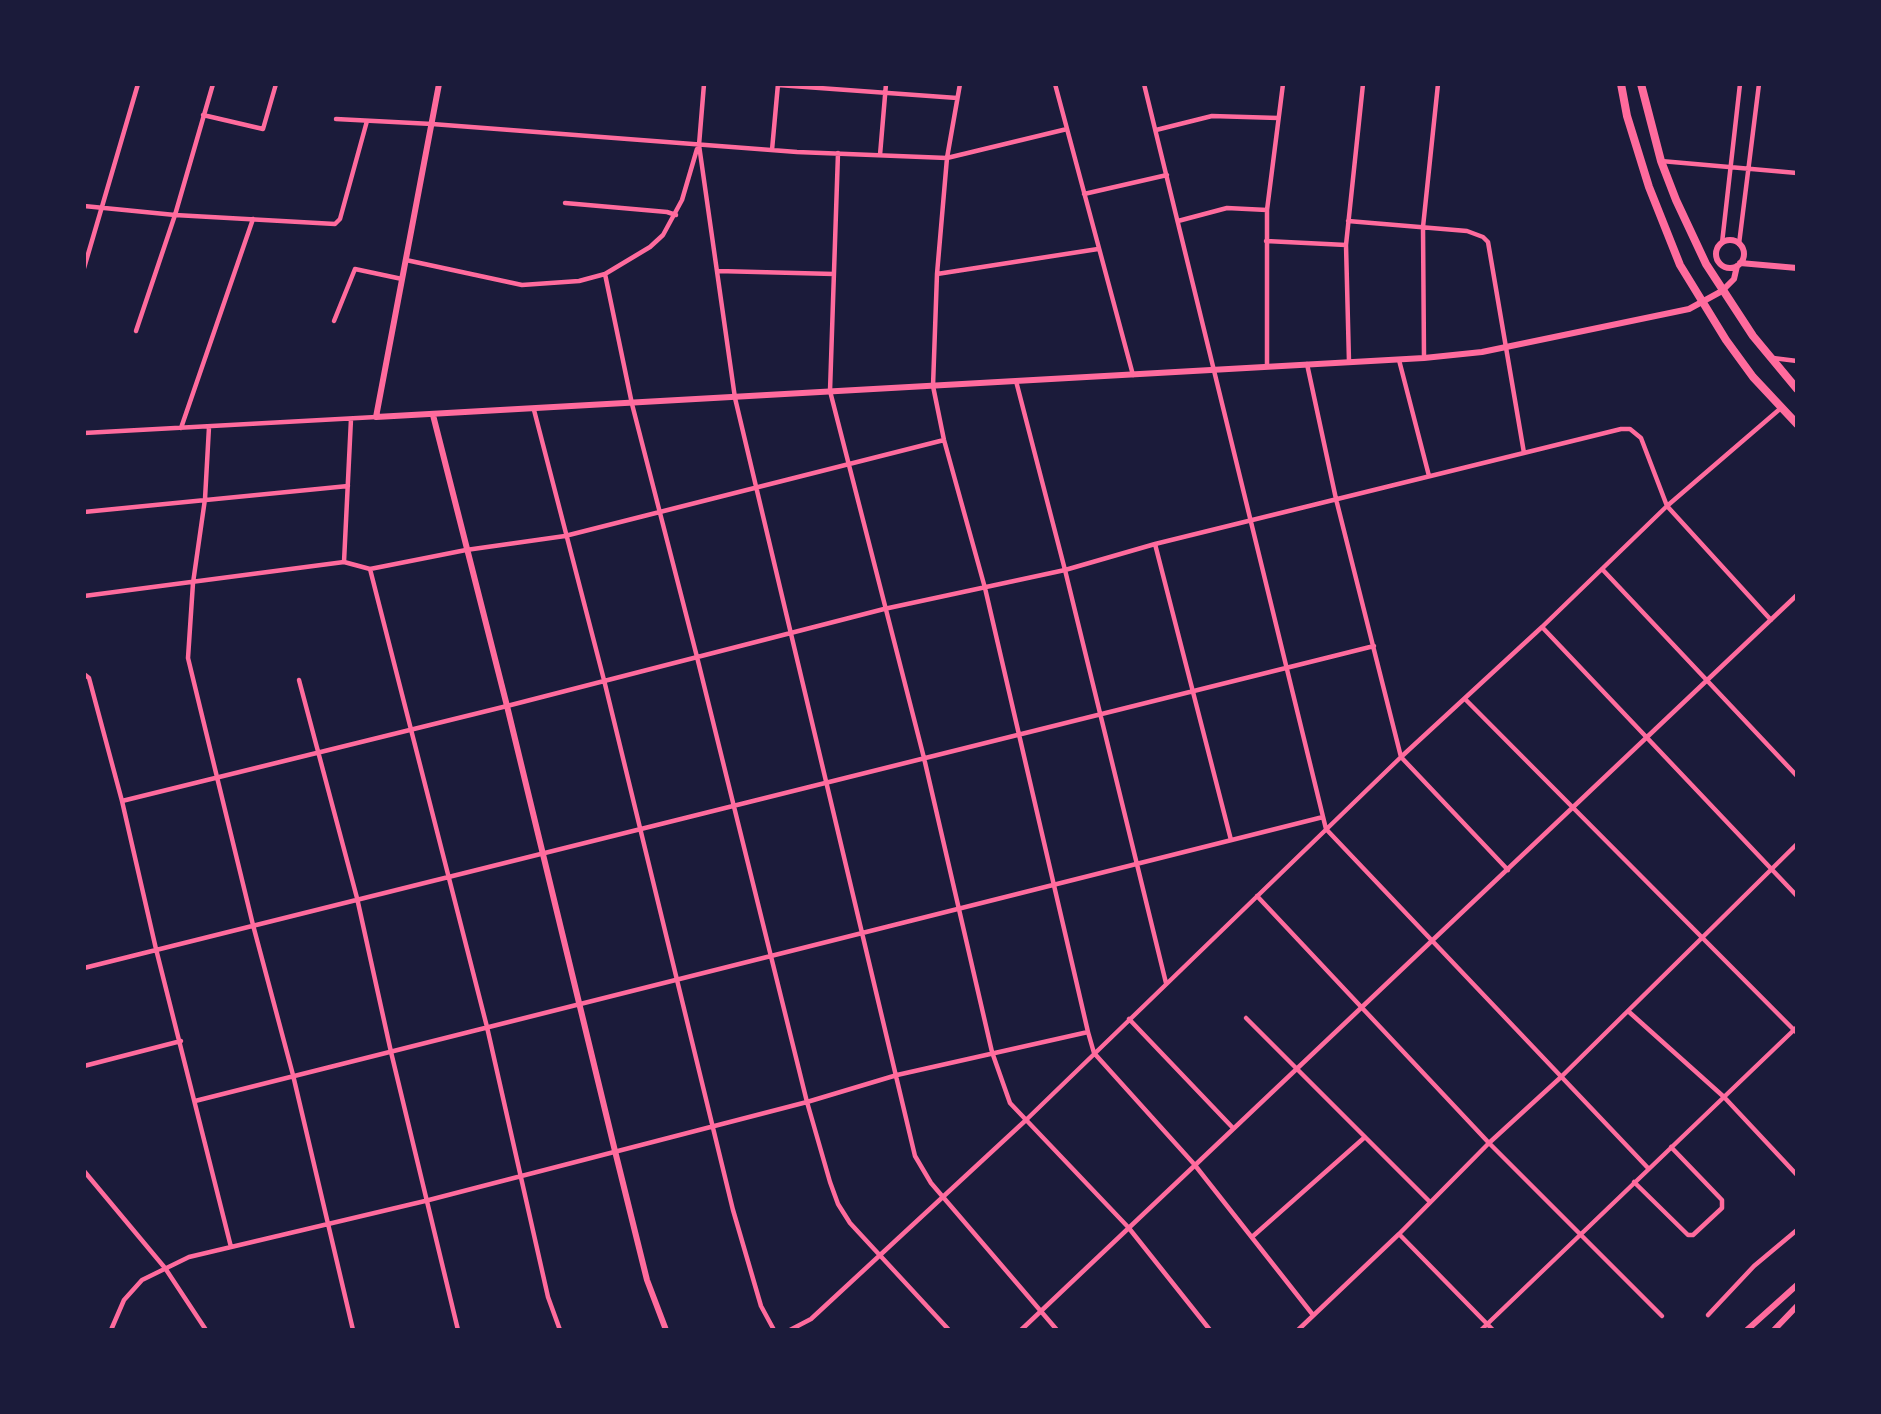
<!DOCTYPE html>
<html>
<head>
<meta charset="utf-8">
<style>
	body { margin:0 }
	#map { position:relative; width:1881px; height:1414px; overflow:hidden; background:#1b1b3a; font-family:Figtree,sans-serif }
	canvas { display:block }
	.frame { position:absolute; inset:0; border:86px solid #1b1b3a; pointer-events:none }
</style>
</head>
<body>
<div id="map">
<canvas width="1881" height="1414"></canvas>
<div class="frame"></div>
</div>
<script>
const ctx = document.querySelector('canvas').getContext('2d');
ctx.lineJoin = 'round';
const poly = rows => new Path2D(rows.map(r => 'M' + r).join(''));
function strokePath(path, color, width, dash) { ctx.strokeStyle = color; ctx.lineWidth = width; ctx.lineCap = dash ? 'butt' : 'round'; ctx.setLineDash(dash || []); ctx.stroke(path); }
const minor = poly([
	[704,84,699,145,735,398,915,1156,931,1183,1057,1330],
	[960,84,947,158,937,274,933,386,944,440,985,588,1088,1032,1094,1053,1194,1164,1313,1315],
	[1055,84,1133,375],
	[1144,84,1326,829,1648,1168],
	[778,85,957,98],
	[203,115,263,129,276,84],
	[336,119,432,124,797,152,947,158,1067,129],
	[1156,130,1212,116,1278,118],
	[772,150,778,84],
	[838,153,830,391,924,758,992,1052,1010,1103,1128,1227,1210,1330],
	[880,155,886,84],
	[1661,161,1797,173],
	[1084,194,1167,175],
	[565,203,667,212,676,215],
	[84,206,175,215,335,224,340,219,367,121],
	[1178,221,1227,208,1267,210],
	[1348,221,1467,231,1483,237,1488,242,1524,453],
	[1266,241,1346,245],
	[1722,243,1740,84],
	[1739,244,1759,84],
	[406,260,522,285,579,281,605,274,650,247,663,235,682,200,697,149],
	[84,268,138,84],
	[718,271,834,274],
	[605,274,632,404,697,657,807,1102,830,1182,838,1204,850,1223,949,1330],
	[937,274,1098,249],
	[334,321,355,269,402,279],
	[136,331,175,215,213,84],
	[1424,358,1423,227,1438,84],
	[1773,358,1797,361],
	[1399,360,1429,476],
	[1349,362,1346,245,1363,84],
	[1307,364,1336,499,1401,757,1508,870],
	[1267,366,1267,210,1283,84],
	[1016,381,1065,570,1166,983],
	[534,410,604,680,733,1210,761,1306,774,1330],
	[209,427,205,499,193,583,188,658,253,925,293,1075,353,1330],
	[181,428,253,219],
	[84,433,376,417],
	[84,512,348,486],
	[1155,544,1231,840],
	[344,562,351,419],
	[370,569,487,1027,548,1297,560,1330],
	[1602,569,1797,776],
	[84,596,344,562,370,569,466,550,565,536,944,440],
	[1542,627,1797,896],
	[84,674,89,678,122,801,156,949,231,1247],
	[299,680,357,898,391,1052,458,1330],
	[1465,699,1797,1033],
	[122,801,507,706,884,609,1065,570,1155,544,1621,429,1630,429,1641,438,1667,506,1771,620],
	[1257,896,1489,1143,1662,1316],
	[84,968,1374,646],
	[1628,1011,1724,1097,1797,1175],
	[1246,1018,1430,1202],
	[1129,1019,1233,1128],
	[84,1066,181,1041],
	[195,1101,1323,817],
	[84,1171,165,1268,206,1330],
	[1634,1182,1688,1235,1693,1235,1722,1208,1722,1200,1671,1147],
	[1399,1234,1493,1330],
	[1252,1237,1365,1137],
	[1708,1315,1754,1266,1797,1230],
	[111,1330,124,1300,142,1280,189,1257,425,1201,807,1102,897,1075,1088,1032],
	[790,1330,811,1319,1026,1120,1401,757,1542,627,1667,506,1781,408],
	[1021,1330,1797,595],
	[1298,1330,1399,1234,1489,1143,1560,1078,1797,844],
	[1481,1330,1797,1027]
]);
const tertiary = poly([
	[439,84,376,417,1424,358,1482,352,1689,309,1722,291,1734,279,1737,266],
	'1716 254a14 14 0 1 1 28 0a14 14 0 1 1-28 0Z',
	[1740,263,1797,268],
	[433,415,507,706,615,1151,647,1280,666,1330],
	[1747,1330,1797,1285],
	[1774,1330,1797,1306]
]);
const trunk = poly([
	[1621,84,1627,116,1649,187,1680,265,1726,340,1753,377,1797,424],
	[1641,84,1661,161,1676,200,1706,264,1753,336,1797,389]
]);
strokePath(minor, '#ff6b9d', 4.5);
strokePath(tertiary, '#ff6b9d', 6);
strokePath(trunk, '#ff6b9d', 8);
</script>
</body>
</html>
